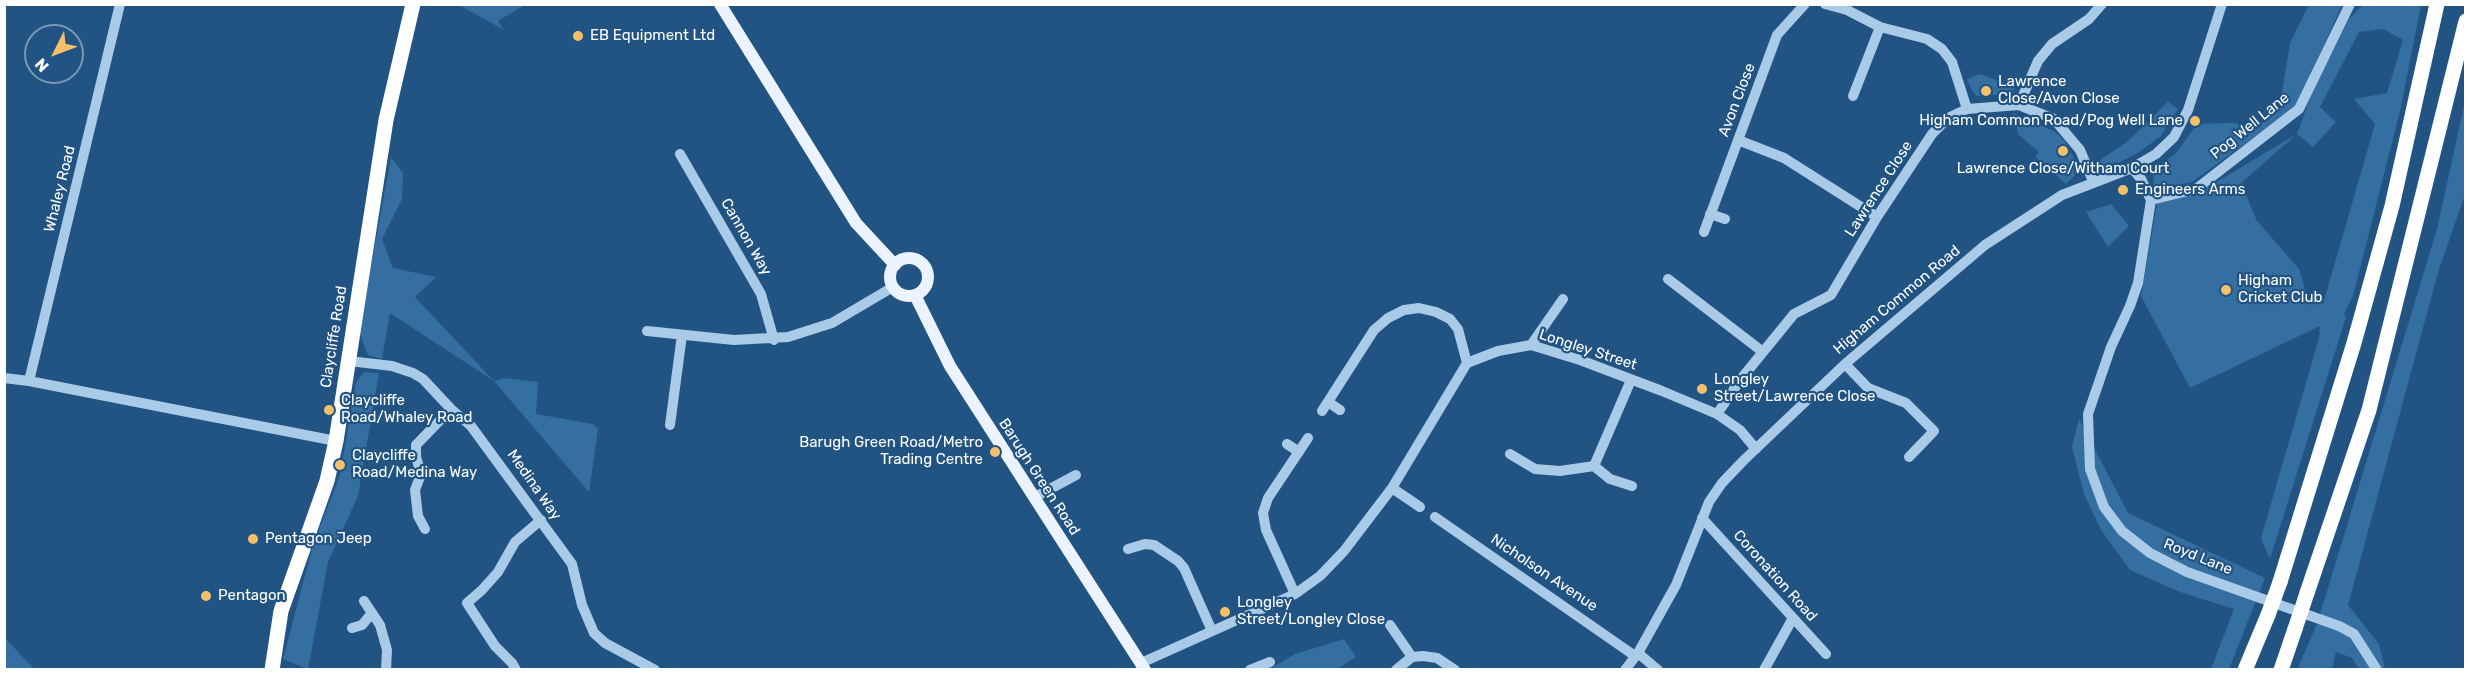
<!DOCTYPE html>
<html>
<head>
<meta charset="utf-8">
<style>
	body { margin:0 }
	#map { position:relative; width:2470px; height:674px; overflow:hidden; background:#215482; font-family:Rubik,sans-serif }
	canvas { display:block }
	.frame { position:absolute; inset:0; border:6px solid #fff; pointer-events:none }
	.north { position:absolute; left:24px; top:24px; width:60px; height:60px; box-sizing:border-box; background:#215482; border:2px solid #7a98b4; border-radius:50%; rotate:228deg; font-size:16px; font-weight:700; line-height:24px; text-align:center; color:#fff }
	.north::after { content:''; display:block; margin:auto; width:21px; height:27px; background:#f4c06a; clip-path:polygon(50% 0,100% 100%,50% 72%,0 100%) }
</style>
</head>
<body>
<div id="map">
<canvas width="2470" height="674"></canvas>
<div class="frame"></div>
<div class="north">N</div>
</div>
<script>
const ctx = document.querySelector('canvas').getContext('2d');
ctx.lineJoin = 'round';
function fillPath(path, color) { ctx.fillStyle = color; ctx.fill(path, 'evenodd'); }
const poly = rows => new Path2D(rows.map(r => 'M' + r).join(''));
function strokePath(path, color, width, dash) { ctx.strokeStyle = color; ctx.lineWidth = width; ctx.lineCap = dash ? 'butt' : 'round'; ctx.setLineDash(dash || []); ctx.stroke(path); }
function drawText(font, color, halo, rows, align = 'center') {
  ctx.font = font + ' Rubik,sans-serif'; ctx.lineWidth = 4.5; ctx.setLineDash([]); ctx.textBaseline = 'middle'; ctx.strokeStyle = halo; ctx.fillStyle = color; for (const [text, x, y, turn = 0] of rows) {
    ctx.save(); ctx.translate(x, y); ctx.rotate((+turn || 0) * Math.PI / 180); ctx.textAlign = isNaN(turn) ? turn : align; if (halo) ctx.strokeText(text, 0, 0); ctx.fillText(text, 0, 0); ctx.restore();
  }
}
const green = poly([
	[479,5,479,4,525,5,498,21,504,30,459,5],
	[2309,5,2342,5,2296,107,2192,182,2153,189,2154,171,2177,152,2197,124,2233,123,2258,129,2281,98,2290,43],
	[2363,5,2421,5,2401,107,2353,296,2344,314,2346,317,2270,559,2261,538,2319,338,2320,326,2190,388,2141,296,2157,203,2198,193,2297,134,2312,93,2349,19],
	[2383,29,2403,40,2387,93,2354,99,2375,124,2323,304,2306,292,2299,269,2257,221,2241,183,2297,134,2313,147,2336,122,2320,107,2359,32],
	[1980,74,2015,87,2014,91,2008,94,1977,96,1973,92,1967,79],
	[2465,101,2465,195,2439,269,2348,605,2379,644,2385,669,2359,669,2352,658,2336,652,2332,669,2297,670,2317,624,2437,229],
	[2168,102,2178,109,2160,137,2136,154,2112,166,2103,168,2097,162,2127,142],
	[2013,113,2054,131,2064,140,2078,165,2077,173,2066,184,2035,157,2039,152,2018,134],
	[391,157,403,173,402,199,382,239,393,268,436,277,415,297,494,381,504,378,538,382,536,414,593,424,598,429,589,492,494,381,390,313,382,359,368,355,359,332],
	[2111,204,2129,226,2108,247,2086,212],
	[364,372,379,373,358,496,328,562,308,669,283,659,313,545,340,475,356,382],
	[2079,419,2128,513,2265,578,2229,669,2211,669,2234,609,2180,592,2130,570,2101,530,2084,494,2072,447],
	[4,638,5,638,34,669,5,668],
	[1344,639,1356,657,1337,669,1274,670,1273,667,1295,654]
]);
const minor = poly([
	[1825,4,1847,10,1880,27,1927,39,1942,49,1952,62,1967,109],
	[1853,96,1880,27],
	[2019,105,2038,61,2052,44,2089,19,2102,4],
	[1738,140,1784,158,1877,217],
	[680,154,761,294,774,340],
	[2132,168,2141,179,2151,200,2196,189,2299,109,2350,4],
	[2151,200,2138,283,2130,306,2111,347,2088,414,2090,469,2104,507,2122,531,2150,553,2187,572,2339,626,2354,634,2377,670],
	[1710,214,1725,219],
	[1704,232,1777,35,1805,4],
	[1668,279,1763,352],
	[647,331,734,340,788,337,832,323,893,287],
	[1531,345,1563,299],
	[349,361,392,366,413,373,423,379,451,409,471,426,572,564,582,605,594,633,605,643,655,670],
	[1845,364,1868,388,1906,403,1934,431,1909,457],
	[4,378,29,381,336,441],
	[29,381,120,4],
	[1328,402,1340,410],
	[1322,411,1374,330,1388,318,1404,310,1419,308,1436,312,1450,319,1458,329,1467,363],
	[1717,414,1741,379,1794,314,1831,295,1877,217,1932,134,1948,118,1967,109,2019,105,2054,119,2080,150,2093,181],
	[670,425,682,335],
	[1287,444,1299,452],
	[1510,454,1535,469,1560,471,1594,466,1610,479,1632,486],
	[1594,466,1631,380],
	[1392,488,1420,507],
	[1035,497,1076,475],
	[1435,517,1635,656],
	[1702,518,1826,654],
	[425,529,418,516,415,490,421,474,416,457,416,445,451,409],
	[1128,549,1145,544,1154,545,1178,561,1184,568,1212,631],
	[1295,594,1266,530,1263,513,1268,498,1308,438],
	[364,601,380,625,387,650,386,670],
	[1390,625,1412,657],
	[352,628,362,625,372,613],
	[1638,653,1658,670],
	[1141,663,1295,594,1320,576,1344,551,1392,488,1467,363,1498,351,1531,345,1580,360,1662,391,1717,414,1740,430,1756,449],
	[516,670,512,663,495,646,467,603,482,590,498,572,515,542,541,520],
	[1250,670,1270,662],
	[1396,670,1412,657,1423,656,1437,658,1455,670],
	[1625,670,1638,653,1676,585,1709,502,1722,483,1744,460,1845,364,1985,245,2062,195,2132,168,2156,154,2174,137,2188,110,2222,4],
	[1764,670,1793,618]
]);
const major = poly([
	[720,4,856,223,895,265],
	'890 277a19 19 0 1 1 38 0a19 19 0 1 1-38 0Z',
	[915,295,950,366,1145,670]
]);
const highway = poly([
	[2280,582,2354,343,2392,206,2437,4],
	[2307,593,2369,410,2466,21],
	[272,670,281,611,327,481,336,441,386,120,413,4],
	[2245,670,2268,615],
	[2281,670,2295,629]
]);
const highwayBridge = poly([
	[2268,615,2280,582],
	[2295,629,2307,593]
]);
const markers = [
	[578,36,6,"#f4c06a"],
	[1986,91,6,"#f4c06a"],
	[2195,121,6,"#f4c06a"],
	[2063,151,6,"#f4c06a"],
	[2123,190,6,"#f4c06a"],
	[2226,290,6,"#f4c06a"],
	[1702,389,6,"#f4c06a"],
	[329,410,6,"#f4c06a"],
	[995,452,6,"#f4c06a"],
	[340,465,6,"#f4c06a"],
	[253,539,6,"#f4c06a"],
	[206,596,6,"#f4c06a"],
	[1225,612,6,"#f4c06a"]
];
const poiNames = [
	["EB Equipment Ltd",590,36],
	["Lawrence",1998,82],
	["Close/Avon Close",1998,99],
	["Higham Common Road/Pog Well Lane",2183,121,"right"],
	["Lawrence Close/Witham Court",2063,169,"center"],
	["Engineers Arms",2135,190],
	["Higham",2238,281],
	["Cricket Club",2238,298],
	["Longley",1714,380],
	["Street/Lawrence Close",1714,397],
	["Claycliffe",341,401],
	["Road/Whaley Road",341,418],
	["Barugh Green Road/Metro",983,443,"right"],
	["Trading Centre",983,460,"right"],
	["Claycliffe",352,456],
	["Road/Medina Way",352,473],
	["Pentagon Jeep",265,539],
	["Pentagon",218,596],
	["Longley",1237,603],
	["Street/Longley Close",1237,620]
];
const streetNames = [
	["Avon Close",1737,100,-69],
	["Pog Well Lane",2250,126,-39],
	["Whaley Road",60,189,-76],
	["Lawrence Close",1879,189,-57],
	["Cannon Way",746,237,60],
	["Higham Common Road",1897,300,-40],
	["Claycliffe Road",334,337,-81],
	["Longley Street",1588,350,18],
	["Barugh Green Road",1039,477,57],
	["Medina Way",534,485,55],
	["Royd Lane",2198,557,22],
	["Nicholson Avenue",1544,573,34],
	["Coronation Road",1775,576,48]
];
fillPath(green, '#356ea0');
strokePath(minor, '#a9cbe8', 10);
strokePath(major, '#ebf4fe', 12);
strokePath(highway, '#fff', 15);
strokePath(highwayBridge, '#fff', 15);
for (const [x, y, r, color] of markers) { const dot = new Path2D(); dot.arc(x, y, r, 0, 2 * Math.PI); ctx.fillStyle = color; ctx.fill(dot); strokePath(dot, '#215482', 2); }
drawText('15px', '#fff', '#215482', poiNames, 'left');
drawText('15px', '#fff', '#215482', streetNames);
</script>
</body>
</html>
